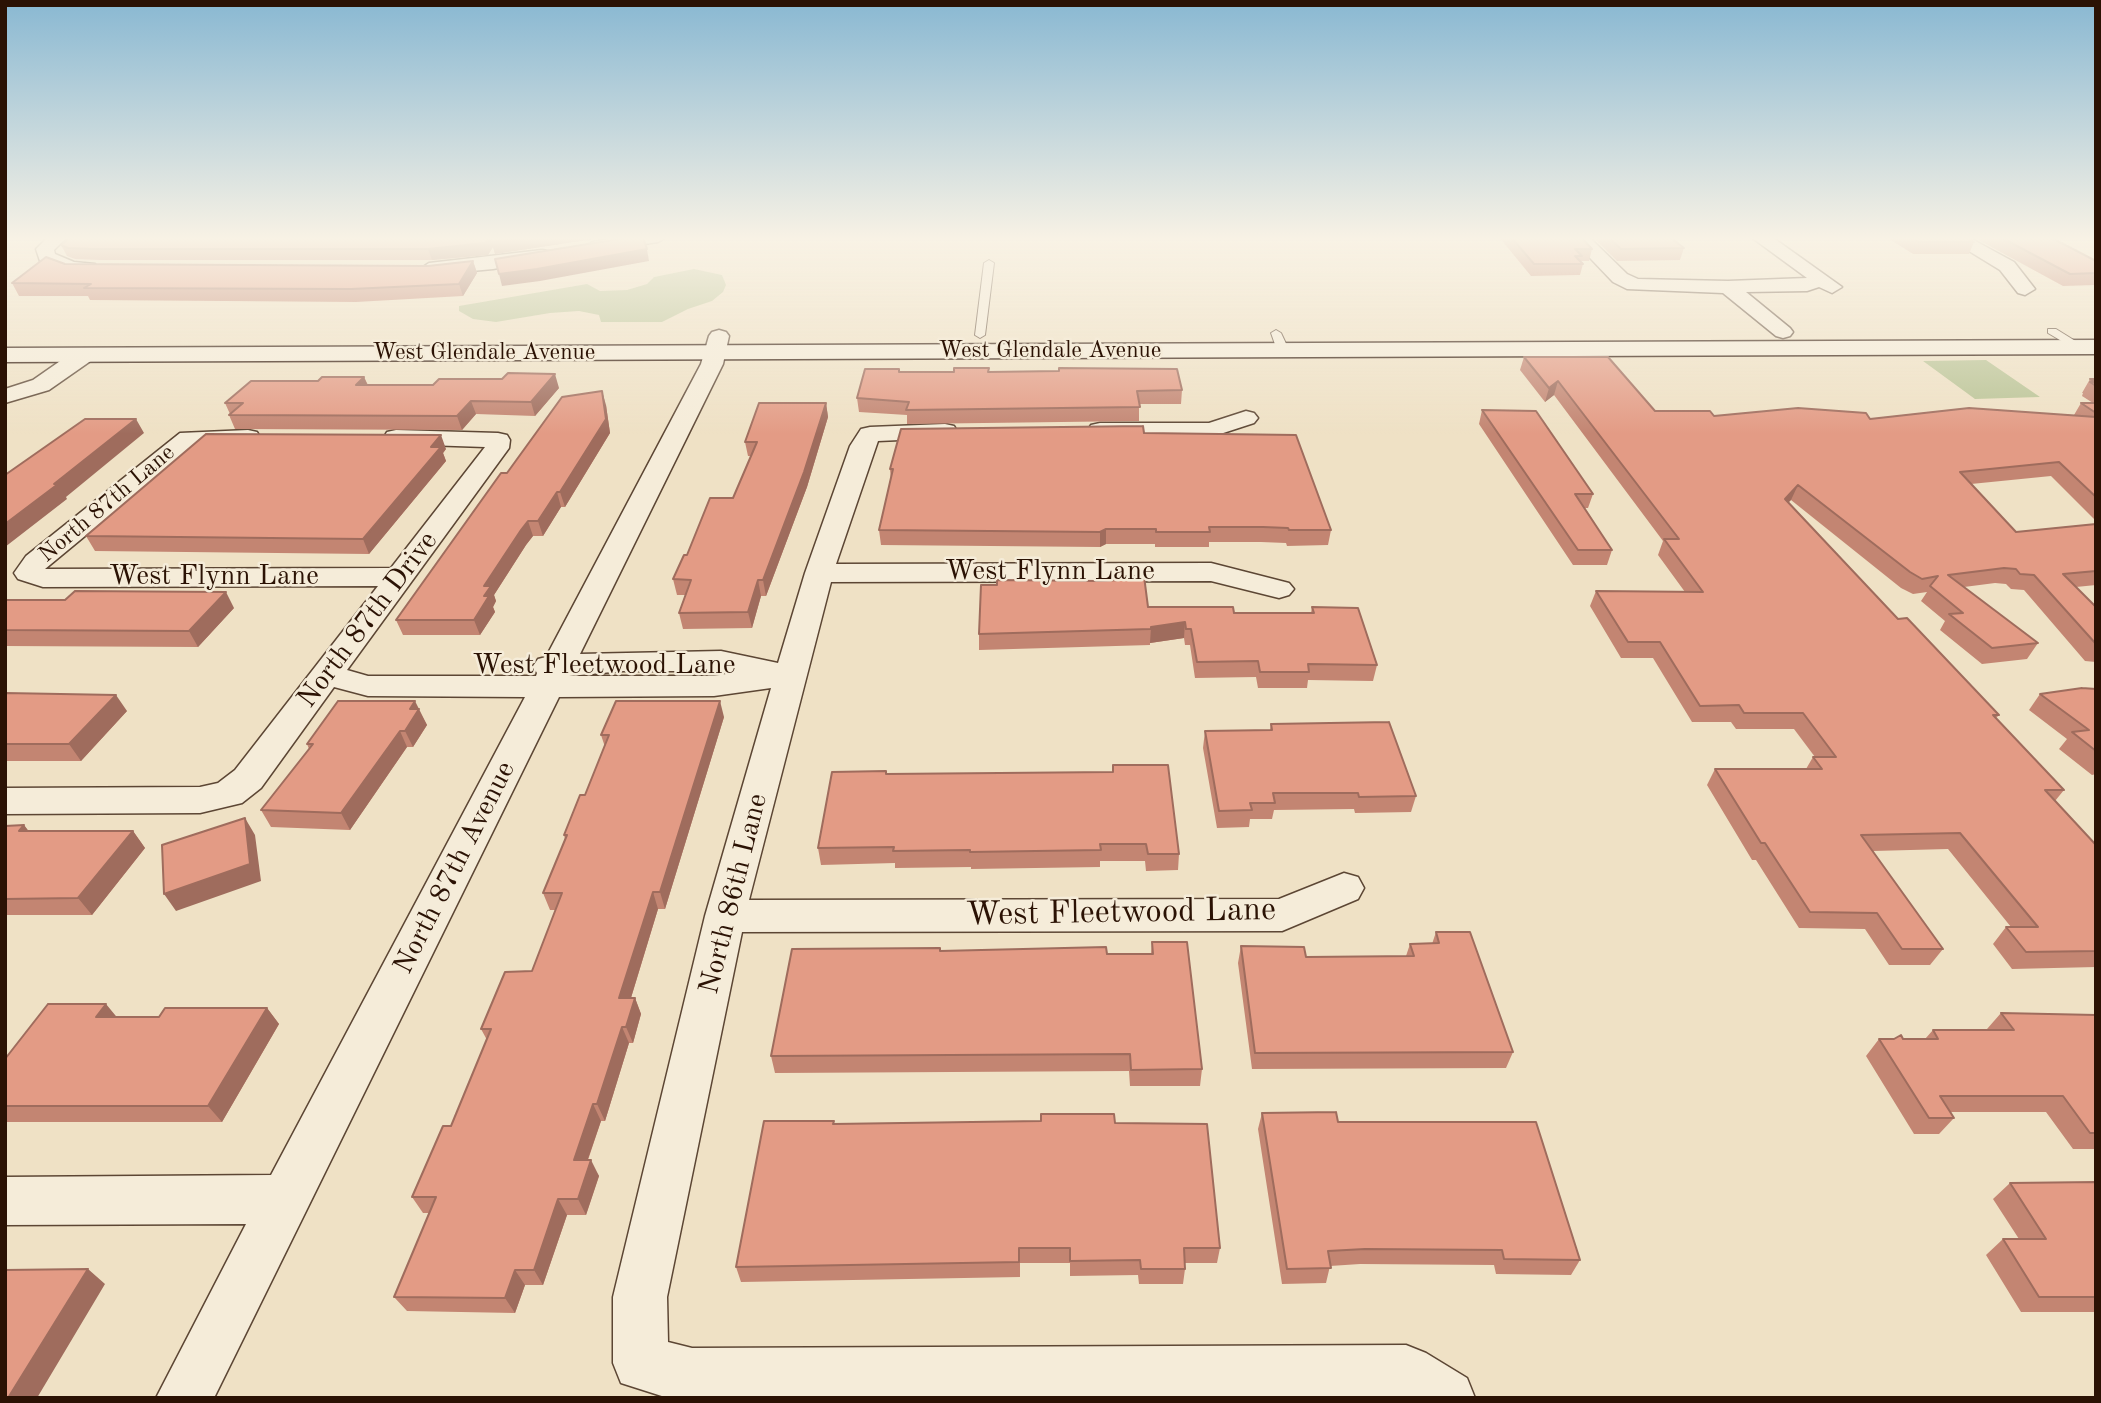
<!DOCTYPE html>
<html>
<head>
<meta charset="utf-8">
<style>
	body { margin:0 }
	#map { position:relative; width:2101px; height:1403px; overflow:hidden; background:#efe1c5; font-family:"Old Standard TT",serif }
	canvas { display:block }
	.frame { position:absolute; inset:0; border:7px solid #2b1204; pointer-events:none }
</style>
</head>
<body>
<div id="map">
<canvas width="2101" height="1403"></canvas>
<div class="frame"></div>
</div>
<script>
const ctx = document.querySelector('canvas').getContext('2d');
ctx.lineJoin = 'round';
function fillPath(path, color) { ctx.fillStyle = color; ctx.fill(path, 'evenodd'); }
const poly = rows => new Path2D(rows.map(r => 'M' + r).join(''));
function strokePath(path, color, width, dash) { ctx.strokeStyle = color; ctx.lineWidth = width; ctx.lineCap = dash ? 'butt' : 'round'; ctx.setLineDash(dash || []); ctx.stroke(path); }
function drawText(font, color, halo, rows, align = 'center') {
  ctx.font = font + ' "Old Standard TT",serif'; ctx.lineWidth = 5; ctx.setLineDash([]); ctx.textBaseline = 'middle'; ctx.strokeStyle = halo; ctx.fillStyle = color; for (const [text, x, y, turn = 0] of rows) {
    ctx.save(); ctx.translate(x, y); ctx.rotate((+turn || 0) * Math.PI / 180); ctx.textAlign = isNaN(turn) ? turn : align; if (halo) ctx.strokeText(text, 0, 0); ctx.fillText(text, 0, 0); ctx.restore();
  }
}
const green = poly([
	[694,269,722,275,726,285,723,292,712,301,688,309,662,322,601,322,599,315,579,311,550,313,496,322,473,319,459,311,459,306,587,284,600,291,627,290,647,284,654,277],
	[1986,360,2040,397,1975,399,1923,361]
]);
const service = poly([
	[989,260,994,263,985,335,980,338,975,335,984,263,989,260],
	[2048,329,2056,329,2085,347,2075,349,2048,333,2048,329],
	[1276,330,1281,333,1289,350,1287,352,1277,350,1271,333,1276,330]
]);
const minor = poly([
	[48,237,67,237,54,250,55,254,74,262,95,264,97,268,88,274,71,273,40,261,36,249,48,237],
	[622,237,667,237,658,242,598,251,589,246,592,242,622,237],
	[1570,237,1589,237,1627,274,1638,279,1728,281,1807,278,1751,237,1772,237,1842,287,1832,293,1819,287,1807,291,1746,292,1790,328,1793,332,1790,336,1783,338,1776,336,1723,293,1627,289,1613,282,1570,237],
	[1946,237,1968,237,2014,262,2035,289,2025,295,2018,293,2000,270,1946,237],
	[542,250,548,251,551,255,548,259,493,269,429,275,420,269,429,263,542,250],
	[719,330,726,332,729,336,723,364,580,654,721,651,778,663,805,573,850,446,861,429,870,427,945,424,954,426,957,431,954,436,945,438,878,441,836,564,1211,563,1289,583,1294,589,1289,595,1279,598,1211,581,831,582,749,900,1279,899,1344,873,1358,877,1364,888,1358,899,1282,931,742,932,667,1297,668,1342,692,1348,1406,1345,1426,1353,1467,1378,1475,1398,668,1398,621,1383,613,1363,613,1297,705,916,771,688,714,696,559,697,214,1398,156,1398,246,1224,5,1225,5,1177,271,1175,525,697,368,696,334,687,261,788,242,803,200,813,5,814,5,788,200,787,218,783,235,770,378,586,43,587,18,579,14,573,26,556,180,433,248,430,257,432,260,437,257,442,195,445,45,569,391,568,485,447,396,444,387,442,384,437,387,432,396,430,498,433,507,435,510,440,509,448,347,670,368,676,536,676,537,673,533,666,538,659,546,657,701,364,709,336,712,332,719,330],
	[623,671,721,671,732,673,714,676,569,676,623,671],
	[84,349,92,350,95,355,92,360,49,390,5,403,5,389,33,380,76,350,84,349],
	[1246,411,1254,413,1258,418,1254,423,1211,437,1100,437,1091,435,1088,430,1091,425,1100,423,1209,423,1246,411]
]);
const secondary = poly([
	[2096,340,2096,354,5,362,5,348,2096,340]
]);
const wall = poly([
	[71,237,606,237,495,254,493,247,488,255,432,260,99,260,75,259,67,256,61,245],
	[1123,237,1206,237,1206,239,1123,239],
	[1499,237,1581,237,1592,249,1589,261,1581,261,1583,264,1580,275,1531,276],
	[1593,237,1670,237,1684,248,1680,260,1617,261],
	[1886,237,1966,237,1974,242,1969,254,1913,254],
	[1973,237,2050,237,2096,261,2096,285,2063,286],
	[473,261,477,273,463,296,356,302,90,300,88,296,19,296,12,283,65,264,428,266],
	[1524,357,1655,411,1714,416,1870,419,2074,415,2081,403,2093,403,2082,396,2083,393,2082,393,2090,379,2096,379,2096,521,2051,476,1971,484,2016,532,2096,524,2096,585,2076,587,2096,607,2096,662,2085,661,2024,590,2011,589,2006,584,1995,583,1964,587,2038,643,2027,659,1982,664,1940,630,1945,621,1921,601,1927,592,1913,594,1901,588,1791,500,1788,502,1898,619,1999,715,1996,718,2064,790,2055,801,2096,845,2096,967,2012,969,1993,944,2006,927,2011,927,1948,849,1873,851,1943,949,1930,965,1889,965,1865,929,1799,928,1756,860,1752,860,1707,785,1715,769,1806,769,1813,757,1815,757,1794,729,1736,729,1731,722,1692,722,1653,658,1621,658,1590,606,1596,591,1685,592,1658,555,1663,541,1554,395,1545,402,1520,370],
	[899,369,900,372,989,372,1182,390,1181,404,1139,404,1139,421,907,424,907,415,859,412,857,398],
	[364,377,368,385,559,388,535,416,476,414,462,430,235,429,229,415,230,414,225,403,318,381],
	[826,403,828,417,807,487,766,596,761,596,752,628,683,629,679,613,685,595,677,595,673,579,687,555,733,498,751,456,748,456,745,442],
	[606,405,610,433,565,507,561,507,543,536,533,536,526,545,494,595,496,601,493,607,495,612,480,635,403,635,396,620,507,473],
	[1482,410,1593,494,1588,508,1585,508,1612,550,1607,565,1573,565,1479,424],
	[1144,433,1331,530,1328,545,1287,546,1286,543,1261,542,1209,542,1209,547,1155,547,1155,544,1106,544,1100,547,881,545,879,530,891,480,890,469],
	[446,449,443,453,446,461,369,554,95,551,86,536],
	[1119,577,1148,607,1234,613,1311,613,1312,607,1377,665,1373,681,1308,680,1307,688,1258,688,1256,677,1195,678,1190,645,1185,645,1184,638,1150,643,1150,645,979,650,979,634,1100,581,1119,580],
	[5,600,65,600,234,608,198,647,5,646],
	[2096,689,2096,774,2092,775,2059,749,2067,739,2029,710,2040,694],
	[5,693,127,711,81,761,5,761],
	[418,709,427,725,413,747,407,747,350,830,271,827,261,810,309,749,307,744],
	[724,717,665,909,658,909,631,998,635,998,641,1014,633,1043,629,1043,605,1121,601,1121,588,1160,599,1176,586,1215,567,1215,543,1285,525,1285,515,1313,407,1311,394,1297,430,1213,423,1213,412,1197,451,1126,487,1040,481,1029,532,971,556,910,550,910,543,893,565,839,564,835,585,795,605,747,601,735],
	[1271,724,1416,796,1411,812,1355,813,1354,809,1274,810,1272,819,1250,819,1249,827,1217,828,1203,748,1205,731,1270,730],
	[1113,765,1179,854,1178,870,1146,871,1145,861,1100,861,1100,867,971,869,971,867,895,868,895,863,821,865,818,848,886,771,887,774,1112,772],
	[24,825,28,831,133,831,145,848,92,915,5,915,5,826],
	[1436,932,1513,1052,1506,1068,1252,1069,1238,963,1241,946,1306,957,1406,956,1410,944,1432,944],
	[1152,942,1202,1069,1200,1086,1130,1086,1129,1071,775,1073,771,1056,940,951,1151,954],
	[267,1008,279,1024,222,1122,5,1122,5,1059,117,1017,159,1017],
	[2001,1013,2096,1015,2096,1149,2073,1149,2046,1112,1951,1112,1954,1118,1939,1134,1914,1134,1866,1056,1879,1039,1925,1039,1933,1030,1988,1030,1987,1029],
	[1262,1113,1338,1122,1580,1260,1571,1275,1496,1274,1494,1265,1360,1264,1330,1266,1326,1283,1282,1284,1258,1129],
	[1115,1123,1220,1248,1217,1263,1185,1263,1185,1269,1183,1284,1139,1284,1138,1275,1070,1276,1070,1263,1020,1263,1020,1277,741,1282,736,1267,835,1124],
	[2096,1182,2096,1312,2021,1312,1986,1255,2003,1239,2019,1239,1993,1199,2010,1183]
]);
const shadedWall = poly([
	[489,237,606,237,495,254,493,247,488,255,432,260,428,249],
	[647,249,649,261,540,281,502,286,499,274],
	[473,261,477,273,463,296,459,284],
	[555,374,559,388,535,416,531,402],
	[364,377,370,391,356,385],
	[1558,381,1554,395,1545,402,1549,388],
	[602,391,606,405,610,433,565,507,560,492],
	[471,401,476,414,462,430,457,416],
	[826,403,828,417,807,487,766,596,763,580],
	[136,419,144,433,66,497,67,499,5,547,5,524,100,447],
	[441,435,446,449,443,453,446,461,369,554,363,539,431,447],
	[1798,485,1791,500,1778,513,1785,499],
	[557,492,561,507,543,536,538,521],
	[528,521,533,536,526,545,494,595,496,601,493,607,495,612,480,635,474,620,484,596,484,586,521,530],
	[1106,529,1106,544,1100,547,1100,532],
	[758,580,761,596,752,628,748,612],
	[226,592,234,608,198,647,189,631],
	[1185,622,1184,638,1150,643,1151,627],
	[116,695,127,711,81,761,69,744],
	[415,701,427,725,413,747,405,731,410,709],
	[720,701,724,717,665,909,660,892],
	[400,731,407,747,350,830,341,813],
	[245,818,255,835,261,881,176,911,164,894],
	[24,825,37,842,19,831],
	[133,831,145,848,92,915,78,898],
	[653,892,658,909,626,1014,619,998],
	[635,998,641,1014,633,1043,626,1027],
	[106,1004,120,1021,96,1017],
	[267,1008,279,1024,222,1122,208,1106],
	[622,1027,629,1043,605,1121,597,1104],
	[593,1104,601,1121,582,1176,574,1160],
	[591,1160,599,1176,586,1215,578,1199],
	[558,1199,567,1215,543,1285,534,1270],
	[88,1269,105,1284,37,1398,8,1398],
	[515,1270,525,1285,515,1313,505,1298]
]);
const building = poly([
	[71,237,489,237,485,243,428,249,93,249,68,248,61,245,71,237],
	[490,237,527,237,492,242,490,237],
	[631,237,643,237,647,249,537,269,499,274,495,259,631,237],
	[1511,237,1581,237,1592,249,1575,249,1582,256,1575,256,1583,264,1534,264,1511,237],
	[1608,237,1670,237,1684,248,1621,249,1608,237],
	[1910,237,1966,237,1974,242,1919,242,1910,237],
	[2000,237,2050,237,2096,261,2096,273,2070,274,2000,237],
	[46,257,65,264,428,266,473,261,459,284,351,289,84,288,91,284,12,283,46,257],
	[1524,357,1608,357,1655,411,1710,411,1714,416,1798,408,1866,413,1870,419,1969,408,2096,417,2096,497,2059,462,1960,472,2016,532,2096,524,2096,571,2063,574,2096,607,2096,644,2034,575,2020,574,2016,569,2004,568,1948,575,2038,643,1992,648,1949,614,1963,613,1930,586,1938,576,1922,579,1910,572,1798,485,1785,499,1898,619,1907,618,1999,715,1993,715,2064,790,2045,790,2096,845,2096,951,2026,952,2006,927,2038,927,1960,833,1861,835,1943,949,1902,949,1877,913,1810,912,1765,843,1761,843,1715,769,1822,769,1813,757,1836,757,1803,713,1744,713,1739,705,1700,706,1660,642,1628,642,1596,591,1703,592,1664,539,1679,539,1558,381,1549,388,1524,357],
	[954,368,989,368,988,372,1059,371,1059,368,1177,369,1182,390,1137,391,1140,407,906,410,909,402,857,398,865,369,899,369,899,372,954,372,954,368],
	[508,373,555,374,531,402,471,401,457,416,229,415,243,403,225,403,251,381,318,381,322,377,364,377,356,385,433,385,439,379,502,379,508,373],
	[2090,379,2096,379,2096,386,2090,382,2095,382,2090,379],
	[602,391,606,419,560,492,557,492,538,521,528,521,521,530,484,586,491,586,484,596,489,596,474,620,396,620,501,473,507,473,562,397,602,391],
	[759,403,826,403,804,472,763,580,758,580,748,612,679,613,691,580,673,579,684,555,687,555,710,498,733,498,757,442,745,442,759,403],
	[2081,403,2096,403,2096,413,2081,403],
	[1482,410,1536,411,1593,494,1575,494,1612,550,1578,550,1482,410],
	[85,419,136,419,54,484,58,484,5,524,5,475,85,419],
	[1143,426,1144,433,1296,435,1331,530,1289,530,1288,528,1263,527,1209,527,1210,532,1156,532,1156,529,1106,529,1100,532,879,530,893,469,890,469,901,429,1143,426],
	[206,434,441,435,431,447,441,447,363,539,86,536,206,434],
	[1144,576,1148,607,1233,607,1234,613,1314,613,1312,607,1358,608,1377,665,1308,664,1309,672,1260,672,1258,661,1197,662,1191,629,1186,629,1185,622,1151,627,1151,629,979,634,981,585,997,585,997,580,1100,581,1120,580,1119,577,1144,576],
	[75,591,226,592,189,631,5,630,5,600,65,600,75,591],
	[2082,688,2096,689,2096,751,2072,732,2089,730,2040,694,2082,688],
	[5,693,116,695,69,744,5,744,5,693],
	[338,701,415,701,410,709,419,709,405,731,400,731,341,813,261,810,313,744,307,744,338,701],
	[616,701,720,701,660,892,653,892,619,998,635,998,626,1027,622,1027,597,1104,593,1104,574,1160,591,1160,578,1199,558,1199,534,1270,515,1270,505,1298,394,1297,436,1197,412,1197,443,1126,451,1126,491,1029,481,1029,505,972,532,971,562,893,543,893,567,835,564,835,580,795,585,795,609,735,601,735,616,701],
	[1389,722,1416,796,1359,797,1358,793,1273,793,1275,803,1250,803,1252,810,1219,811,1205,731,1272,730,1271,724,1389,722],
	[1113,765,1168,765,1179,854,1148,854,1146,844,1100,844,1101,850,970,852,970,850,893,851,894,847,818,848,832,772,886,771,886,774,1113,772,1113,765],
	[245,818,250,864,164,894,162,845,245,818],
	[24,825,19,831,133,831,78,898,5,899,5,826,24,825],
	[1436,932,1470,932,1513,1052,1255,1053,1241,946,1304,947,1306,957,1414,956,1410,944,1439,943,1436,932],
	[1152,942,1187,942,1202,1069,1131,1070,1130,1054,771,1056,792,949,940,948,940,951,1106,947,1107,954,1153,954,1152,942],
	[48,1004,106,1004,96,1017,159,1017,165,1008,267,1008,208,1106,5,1106,5,1059,48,1004],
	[2001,1013,2096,1015,2096,1133,2090,1133,2063,1096,1940,1096,1954,1118,1929,1118,1879,1039,1894,1039,1901,1035,1903,1039,1938,1039,1933,1030,2014,1030,2001,1013],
	[1336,1112,1338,1122,1536,1122,1580,1260,1504,1259,1502,1250,1365,1249,1328,1251,1331,1268,1287,1269,1262,1113,1336,1112],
	[1041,1114,1114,1114,1115,1123,1207,1124,1220,1248,1184,1248,1185,1269,1141,1269,1140,1260,1070,1261,1070,1248,1019,1248,1019,1262,736,1267,764,1121,834,1121,833,1124,1041,1121,1041,1114],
	[2096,1182,2096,1297,2039,1297,2003,1239,2046,1239,2010,1183,2096,1182],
	[88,1269,8,1398,5,1398,5,1270,88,1269]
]);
const farStreetnames = [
	["West Glendale Avenue",1050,351],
	["West Glendale Avenue",484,353],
	["North 87th Lane",107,504,-40]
];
const streetNames = [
	["West Flynn Lane",1050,572],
	["West Flynn Lane",214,577],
	["North 87th Drive",368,620,-53],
	["West Fleetwood Lane",604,666],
	["North 87th Avenue",455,868,-63],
	["North 86th Lane",734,894,-76]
];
const nearStreetnames = [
	["West Fleetwood Lane",1121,913,-1]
];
fillPath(green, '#b9c395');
strokePath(service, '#5c4634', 2);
strokePath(minor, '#5c4634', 3);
strokePath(secondary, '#2b1204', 3);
fillPath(service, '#f5ecd9');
fillPath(minor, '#f5ecd9');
fillPath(secondary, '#f5ecd9');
fillPath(wall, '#c38572');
fillPath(shadedWall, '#9f6c5d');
fillPath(building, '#e39b85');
strokePath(building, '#9f6c5d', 2);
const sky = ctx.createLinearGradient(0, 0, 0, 434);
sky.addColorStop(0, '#89b8d2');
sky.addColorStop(0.55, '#f8f2e5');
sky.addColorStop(1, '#f8f2e500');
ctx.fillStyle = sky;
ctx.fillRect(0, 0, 2101, 434);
drawText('23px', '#2b1204', '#f5ecd9', farStreetnames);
drawText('28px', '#2b1204', '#f5ecd9', streetNames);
drawText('33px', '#2b1204', '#f5ecd9', nearStreetnames);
</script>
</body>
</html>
